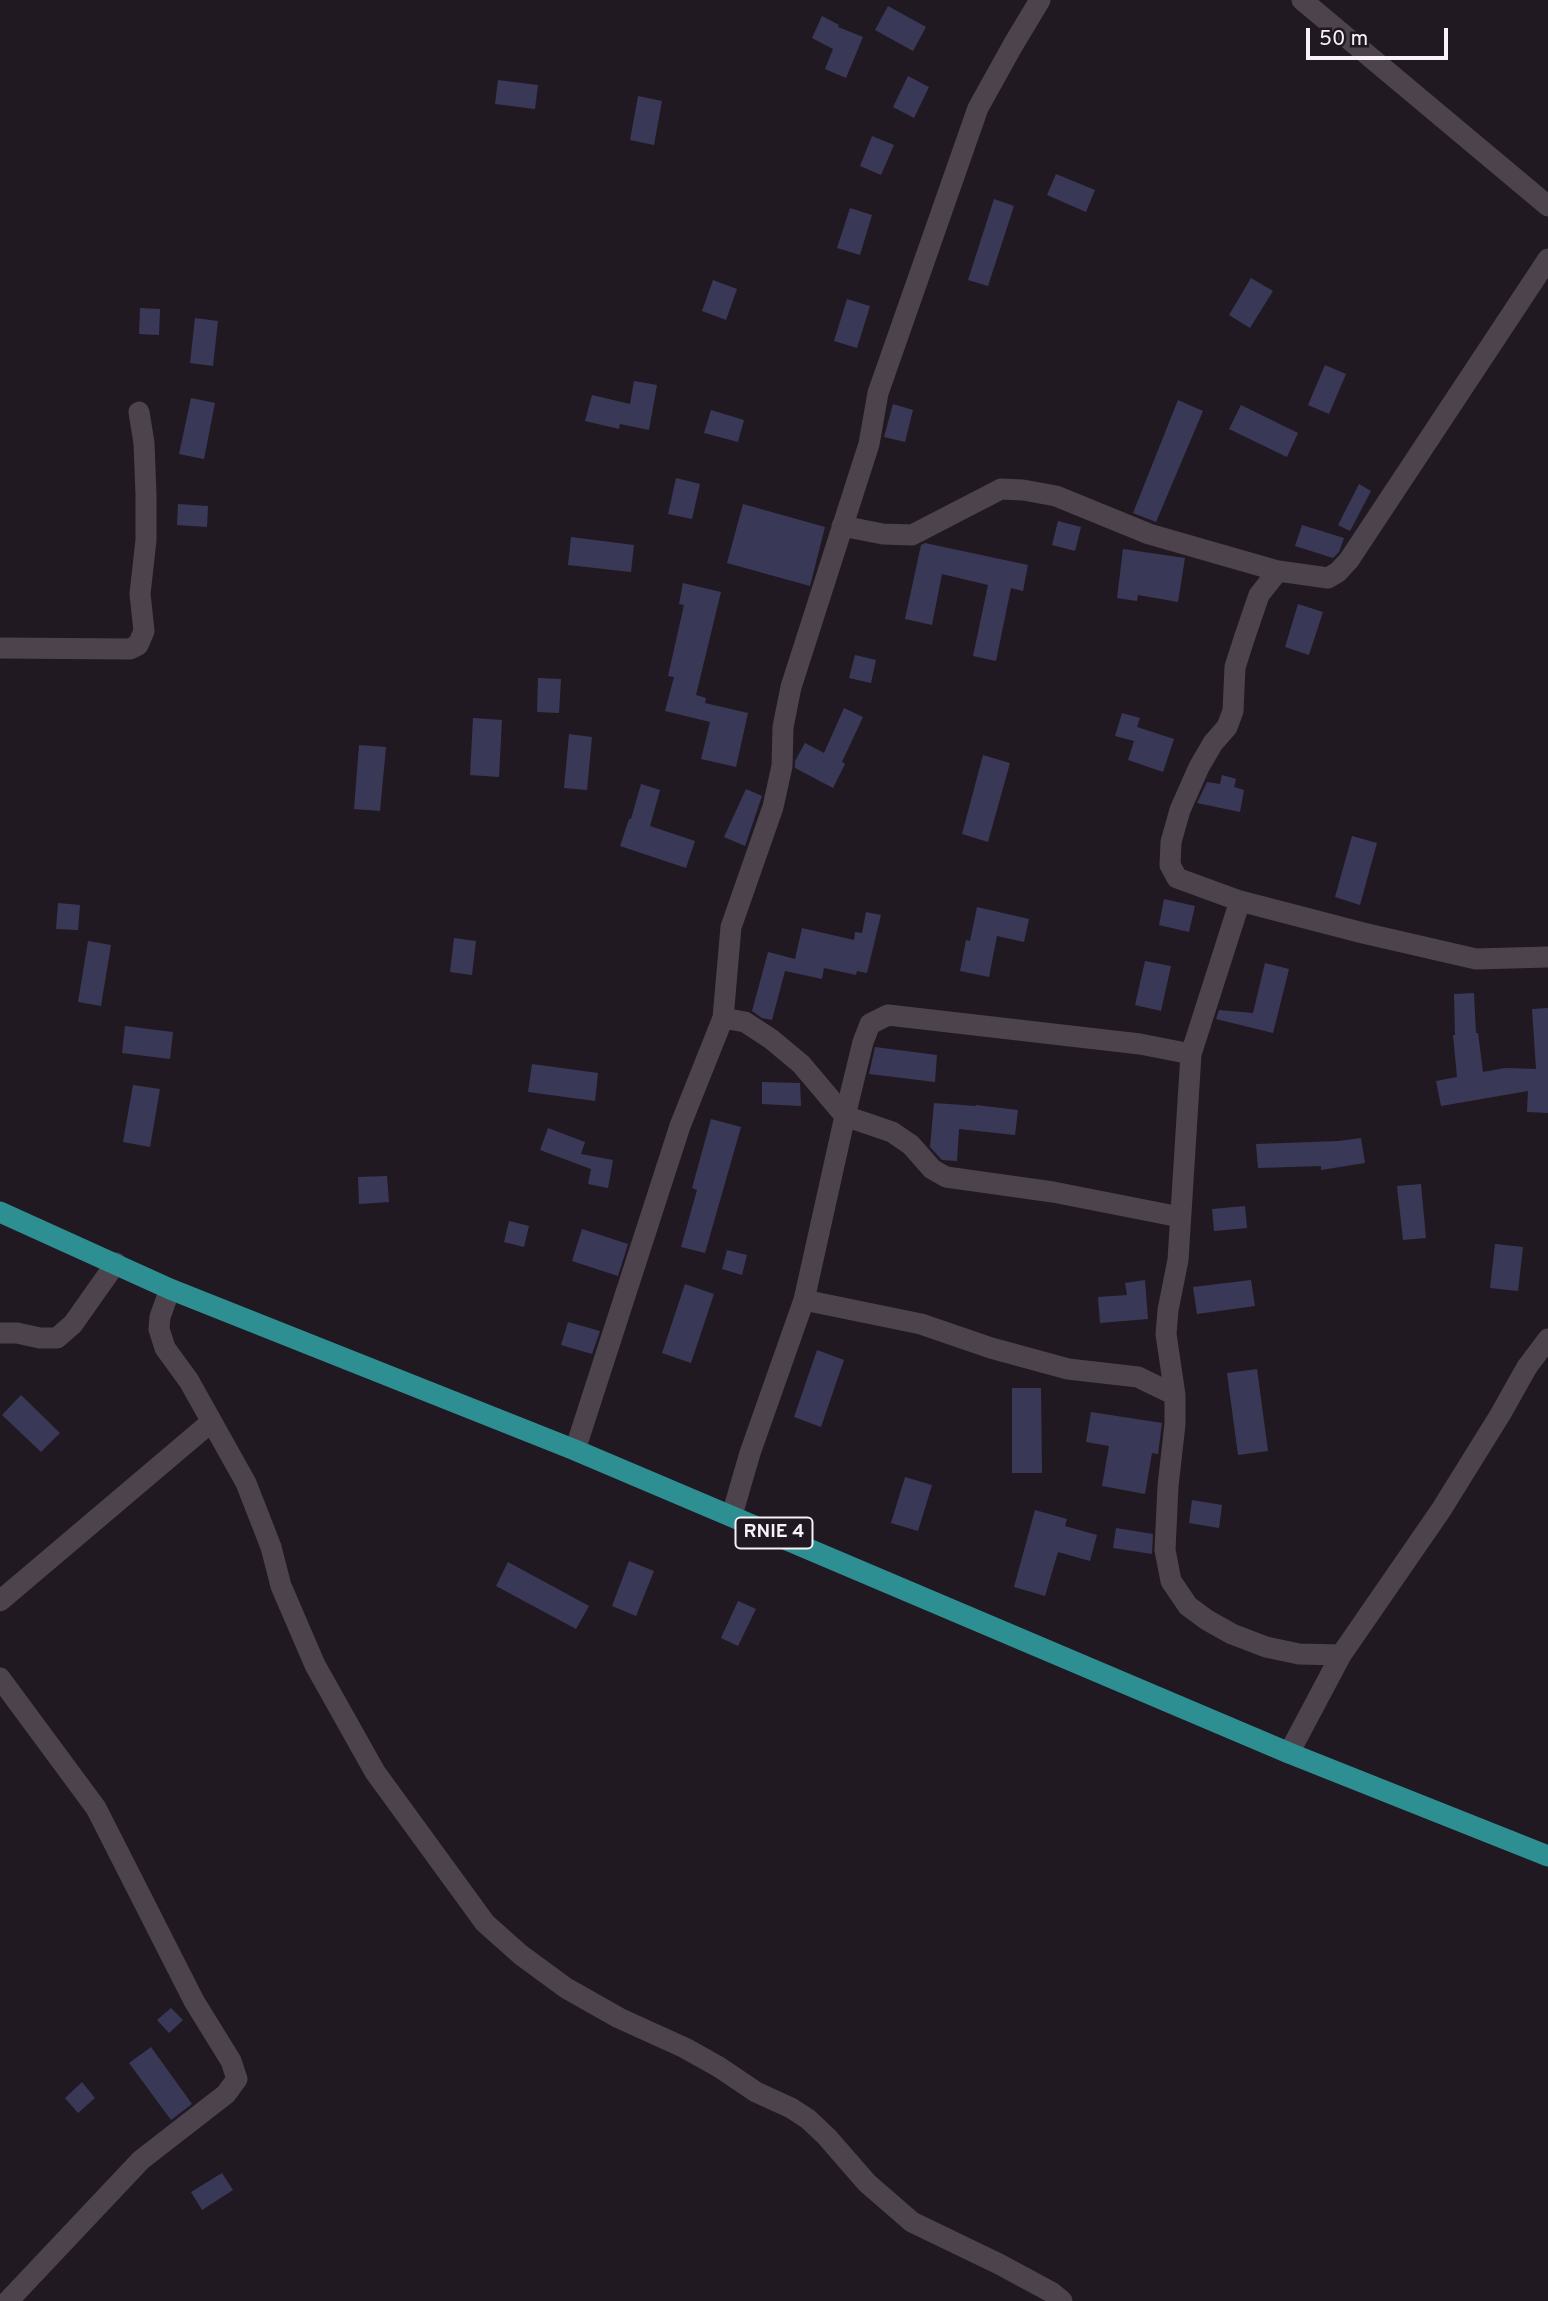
<!DOCTYPE html>
<html>
<head>
<meta charset="utf-8">
<style>
	body { margin:0 }
	#map { position:relative; width:1548px; height:2301px; overflow:hidden; background:#211922; font-family:Overpass,sans-serif }
	canvas { display:block }
	.scale { position:absolute; left:1306px; top:28px; width:142px; height:32px; box-sizing:border-box; border:4px solid #f7f2f8; border-top:0; padding-left:9px; font-size:21px; line-height:24px; white-space:nowrap; color:#f7f2f8; -webkit-text-stroke:5px #211922; paint-order:stroke }
</style>
</head>
<body>
<div id="map">
<canvas width="1548" height="2301"></canvas>
<div class="scale">50 m</div>
</div>
<script>
const ctx = document.querySelector('canvas').getContext('2d');
ctx.lineJoin = 'round';
function fillPath(path, color) { ctx.fillStyle = color; ctx.fill(path, 'evenodd'); }
const poly = rows => new Path2D(rows.map(r => 'M' + r).join(''));
function strokePath(path, color, width, dash) { ctx.strokeStyle = color; ctx.lineWidth = width; ctx.lineCap = dash ? 'butt' : 'round'; ctx.setLineDash(dash || []); ctx.stroke(path); }
function drawText(font, color, halo, rows, align = 'center') {
  ctx.font = font + ' Overpass,sans-serif'; ctx.lineWidth = 5; ctx.setLineDash([]); ctx.textBaseline = 'middle'; ctx.strokeStyle = halo; ctx.fillStyle = color; for (const [text, x, y, turn = 0] of rows) {
    ctx.save(); ctx.translate(x, y); ctx.rotate((+turn || 0) * Math.PI / 180); ctx.textAlign = isNaN(turn) ? turn : align; if (halo) ctx.strokeText(text, 0, 0); ctx.fillText(text, 0, 0); ctx.restore();
  }
}
const building = poly([
	[888,6,926,27,913,51,875,30],
	[822,16,839,25,838,27,863,37,846,78,825,69,833,49,812,38],
	[908,76,929,87,914,118,893,107],
	[498,80,538,85,535,109,495,104],
	[638,96,662,101,654,145,630,140],
	[872,136,894,145,881,175,860,166],
	[1056,174,1095,190,1086,212,1047,195],
	[994,199,1014,206,988,286,968,280],
	[850,208,872,215,860,255,837,248],
	[1251,278,1273,291,1250,328,1229,315],
	[713,280,737,289,726,320,702,311],
	[847,299,870,306,857,348,834,341],
	[140,308,160,309,159,335,139,334],
	[195,318,218,321,213,366,190,363],
	[1325,365,1346,374,1329,414,1308,405],
	[634,381,657,385,649,430,620,424,619,429,585,421,592,395,630,404],
	[191,398,215,403,204,459,179,454],
	[1178,400,1203,411,1156,522,1133,513],
	[893,404,913,410,905,442,884,437],
	[1241,405,1298,433,1287,457,1229,429],
	[711,410,744,420,738,442,704,433],
	[676,478,700,484,692,519,668,514],
	[1359,484,1371,491,1350,531,1338,525],
	[178,504,208,506,207,527,177,525],
	[743,504,825,527,810,586,727,563],
	[1058,521,1081,527,1075,551,1052,545],
	[1302,525,1344,538,1339,552,1333,558,1295,546],
	[571,537,634,545,631,572,568,565],
	[925,543,1028,565,1023,591,1011,588,996,661,973,656,988,585,942,574,932,625,905,619,921,545],
	[1123,549,1185,558,1178,602,1138,595,1137,601,1117,598],
	[683,583,721,592,696,695,706,698,705,703,748,713,736,767,701,759,710,722,665,711,674,677,668,676,684,605,679,604],
	[1298,604,1323,612,1309,655,1285,647],
	[855,655,876,660,871,683,849,678],
	[538,678,561,679,559,713,537,712],
	[844,708,863,717,842,762,845,764,833,788,795,768,795,761,805,743,824,753],
	[1122,713,1140,718,1137,727,1174,739,1163,772,1128,760,1134,741,1115,736],
	[473,718,502,720,499,777,470,775],
	[569,734,592,737,587,790,564,788],
	[359,745,386,747,380,811,354,809],
	[983,755,1010,763,988,842,962,834],
	[1222,775,1236,779,1234,787,1244,790,1240,812,1197,803,1207,782,1220,784],
	[641,784,660,790,650,826,695,841,686,868,620,846,629,819,631,819],
	[746,789,762,796,745,846,724,837],
	[1352,836,1377,843,1360,905,1335,897],
	[1164,899,1195,906,1189,932,1159,925],
	[58,903,80,905,78,930,56,929],
	[977,907,1029,919,1024,942,997,936,989,977,960,971,966,940,970,941],
	[866,912,881,915,867,973,857,971,856,975,824,968,822,979,785,971,772,1020,762,1018,752,1011,768,952,795,959,802,928,854,940,855,932,862,933],
	[454,938,476,941,472,975,450,972],
	[88,941,111,945,101,1006,78,1002],
	[1145,961,1171,966,1161,1011,1135,1005],
	[1265,963,1289,969,1273,1033,1216,1019,1219,1010,1253,1013],
	[1474,993,1476,1033,1478,1033,1483,1072,1505,1068,1536,1069,1532,1009,1548,1008,1548,1113,1527,1112,1528,1091,1441,1106,1436,1081,1457,1077,1453,1035,1455,1035,1454,994],
	[125,1026,173,1032,170,1059,122,1053],
	[875,1047,937,1055,935,1082,869,1074],
	[532,1064,598,1073,595,1101,528,1092],
	[762,1082,800,1083,801,1106,762,1104],
	[133,1085,160,1089,150,1147,123,1142],
	[934,1103,976,1106,976,1105,1018,1110,1015,1135,959,1129,957,1161,942,1160,930,1147],
	[711,1119,741,1127,705,1253,681,1247,697,1190,692,1188],
	[548,1128,585,1142,581,1154,613,1160,608,1188,588,1184,591,1169,540,1150],
	[1361,1138,1365,1163,1321,1170,1321,1166,1258,1168,1256,1144,1339,1141],
	[387,1176,389,1202,359,1204,358,1177],
	[1421,1184,1426,1238,1403,1240,1397,1186],
	[1245,1206,1247,1228,1214,1231,1212,1209],
	[509,1221,529,1226,524,1247,504,1242],
	[582,1229,628,1244,618,1276,572,1261],
	[1495,1244,1523,1247,1518,1291,1490,1288],
	[727,1250,747,1255,742,1275,722,1269],
	[1145,1280,1148,1319,1100,1323,1098,1297,1127,1295,1125,1283],
	[1251,1280,1255,1306,1197,1314,1193,1287],
	[685,1284,714,1294,691,1363,662,1353],
	[568,1322,600,1331,592,1354,561,1345],
	[817,1350,844,1360,821,1427,794,1417],
	[1257,1369,1268,1451,1238,1455,1227,1373],
	[1012,1388,1041,1388,1042,1473,1012,1473],
	[21,1395,60,1433,41,1452,2,1415],
	[1091,1412,1162,1423,1158,1454,1152,1453,1145,1494,1102,1486,1109,1446,1086,1442],
	[905,1477,932,1485,918,1531,891,1523],
	[1192,1500,1222,1505,1219,1528,1189,1523],
	[1035,1510,1067,1519,1065,1526,1097,1535,1090,1561,1058,1552,1045,1596,1014,1587],
	[1116,1528,1153,1534,1152,1554,1113,1548],
	[629,1561,654,1571,636,1616,612,1606],
	[508,1562,589,1606,576,1629,496,1586],
	[738,1601,756,1609,738,1646,721,1638],
	[171,2008,183,2020,169,2033,157,2020],
	[151,2047,192,2104,171,2120,129,2063],
	[82,2082,95,2098,78,2113,65,2098],
	[222,2173,233,2190,202,2210,191,2192]
]);
const minor = poly([
	[1302,0,1548,206],
	[842,526,883,534,912,535,1001,489,1023,490,1056,496,1149,534,1278,571,1328,578,1338,572,1349,560,1548,259],
	[1278,571,1259,595,1244,639,1235,667,1233,711,1227,727,1213,743,1199,767,1180,810,1171,842,1170,865,1177,878,1240,901,1363,933,1476,959,1548,957],
	[0,648,130,649,138,645,144,631,140,594,146,540,146,495,144,443,139,412],
	[1240,901,1191,1054,1178,1260,1168,1310,1166,1334,1175,1395,1175,1424,1168,1486,1165,1550,1171,1581,1188,1606,1207,1620,1232,1634,1266,1647,1299,1654,1341,1655],
	[723,1018,745,1022,771,1039,801,1064,845,1116,892,1132,911,1145,932,1169,946,1177,1053,1192,1180,1217],
	[170,1289,160,1317,159,1329,165,1348,189,1381,246,1483,271,1547,281,1586,315,1665,375,1772,485,1923,521,1955,566,1988,619,2018,685,2048,719,2067,756,2092,791,2108,808,2119,827,2137,867,2183,912,2222,999,2264,1051,2292,1062,2301],
	[804,1300,921,1324,991,1348,1068,1369,1138,1377,1175,1395],
	[0,1333,17,1333,40,1338,57,1338,73,1324,116,1263],
	[575,1450,680,1126,723,1018,731,927,773,807,782,766,783,727,791,687,869,444,878,393,978,108,1013,45,1040,0],
	[732,1515,750,1453,804,1300,845,1116,863,1042,870,1024,888,1015,1140,1044,1191,1054],
	[0,1601,210,1423],
	[0,1678,96,1808,194,2001,231,2061,237,2079,226,2094,141,2160,8,2301],
	[1289,1753,1341,1655,1441,1510,1500,1415,1527,1367,1548,1339]
]);
const major = poly([
	[0,1212,170,1289,575,1450,1289,1753,1548,1856]
]);
const shields = [
	[774,1533,77]
];
const shieldNames = [
	["RNIE 4",774,1533]
];
fillPath(building, '#3a3857');
strokePath(minor, '#4d434d', 21);
strokePath(major, '#2e8f93', 21);
for (const [x, y, w] of shields) { const box = new Path2D(); box.roundRect(x - w / 2, y - 15.5, w, 31, 5); ctx.fillStyle = '#211922'; ctx.fill(box); strokePath(box, '#f7f2f8', 2); }
drawText('bold 19px', '#f7f2f8', null, shieldNames);
</script>
</body>
</html>
